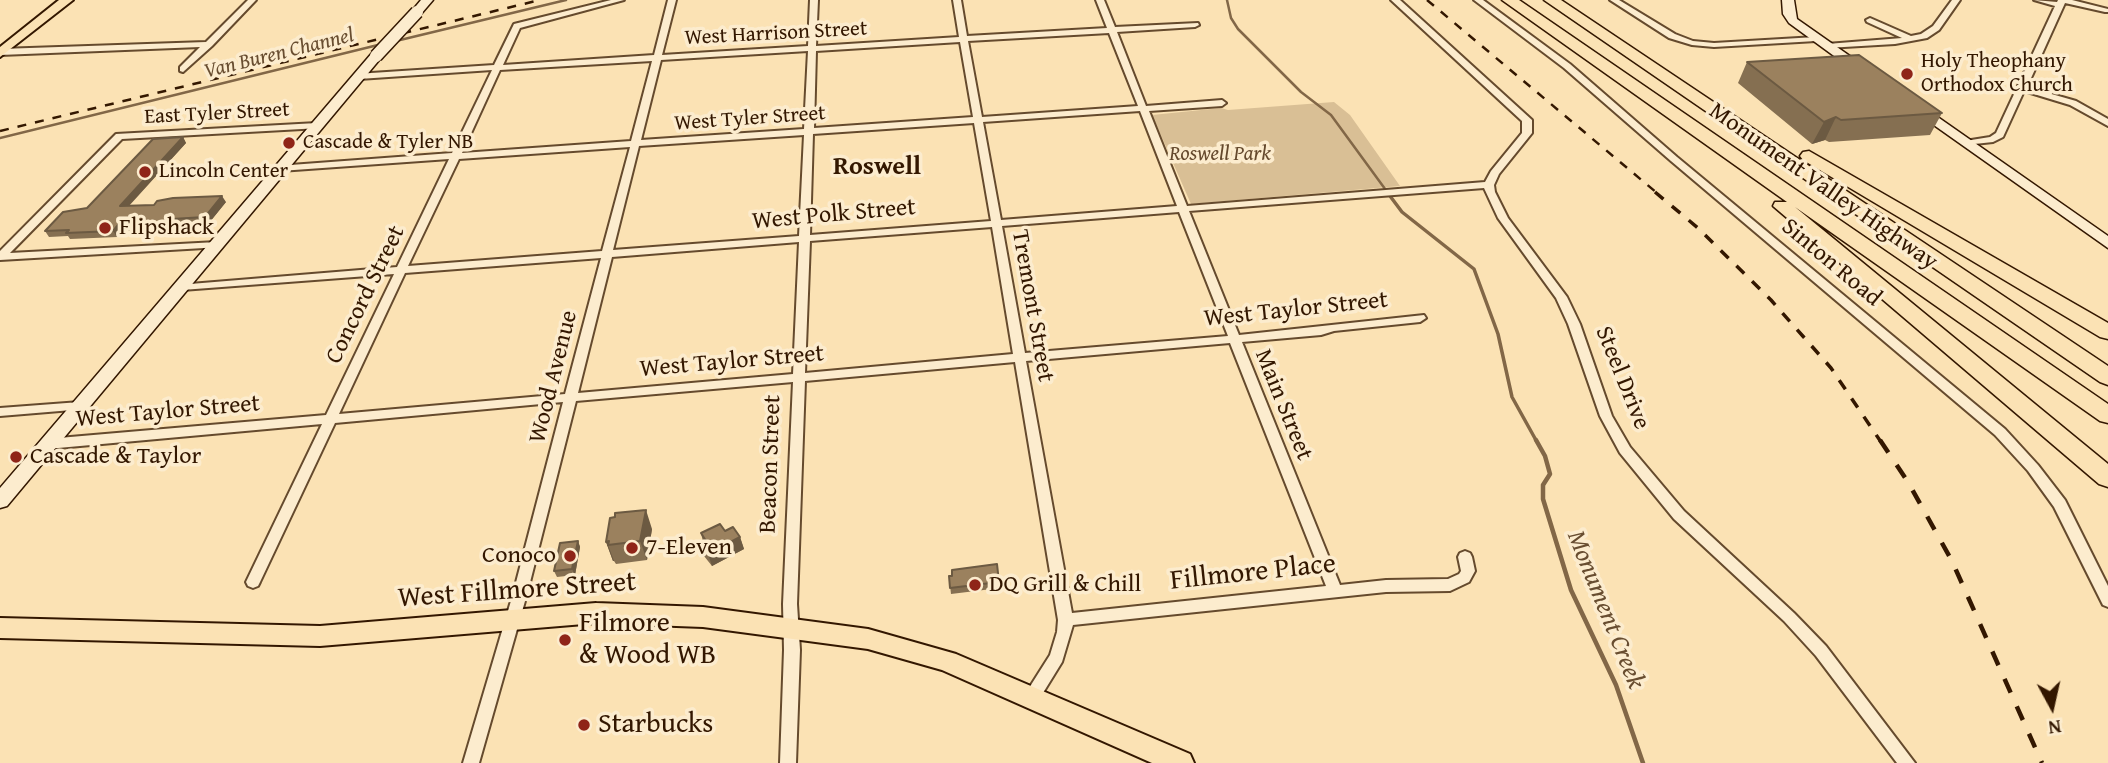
<!DOCTYPE html>
<html>
<head>
<meta charset="utf-8">
<style>
	body { margin:0 }
	#map { position:relative; width:2108px; height:763px; overflow:hidden; background:#fbe2b4; font-family:"Gentium Book Plus",serif }
	canvas { display:block }
	.north { position:absolute; left:2017px; top:672px; width:70px; height:70px; -webkit-text-stroke:5px #fcecce; paint-order:stroke; rotate:172deg; font-size:19px; font-weight:700; line-height:28px; text-align:center; color:#331700 }
	.north::after { content:''; display:block; margin:auto; width:24px; height:32px; background:#331700; clip-path:polygon(50% 0,100% 100%,50% 72%,0 100%) }
</style>
</head>
<body>
<div id="map">
<canvas width="2108" height="763"></canvas>
<div class="north">N</div>
</div>
<script>
const ctx = document.querySelector('canvas').getContext('2d');
ctx.lineJoin = 'round';
function fillPath(path, color) { ctx.fillStyle = color; ctx.fill(path, 'evenodd'); }
const poly = rows => new Path2D(rows.map(r => 'M' + r).join(''));
function strokePath(path, color, width, dash) { ctx.strokeStyle = color; ctx.lineWidth = width; ctx.lineCap = dash ? 'butt' : 'round'; ctx.setLineDash(dash || []); ctx.stroke(path); }
function drawText(font, color, halo, rows, align = 'center') {
  ctx.font = font + ' "Gentium Book Plus",serif'; ctx.lineWidth = 7; ctx.setLineDash([]); ctx.textBaseline = 'middle'; ctx.strokeStyle = halo; ctx.fillStyle = color; for (const [text, x, y, turn = 0] of rows) {
    ctx.save(); ctx.translate(x, y); ctx.rotate((+turn || 0) * Math.PI / 180); ctx.textAlign = isNaN(turn) ? turn : align; if (halo) ctx.strokeText(text, 0, 0); ctx.fillText(text, 0, 0); ctx.restore();
  }
}
const green = poly([
	[1334,102,1350,115,1400,186,1191,204,1152,115,1221,108,1228,110]
]);
const streamFar2 = poly([
	[1227,0,1231,18,1238,29,1301,92,1331,115,1388,193],
	[396,41,566,0],
	[0,138,382,44]
]);
const streamFar1 = poly([
	[1387,192,1402,212,1474,269,1498,334,1512,397,1537,442]
]);
const stream = poly([
	[1536,440,1545,456,1550,474,1543,485,1543,499,1571,590,1616,685,1643,763]
]);
const minor = poly([
	[248,0,256,0,212,46,183,72,180,71,180,67,200,47,0,55,0,49,206,42,248,0],
	[611,0,624,0,520,28,503,65,654,55,668,0,676,0,662,55,808,46,810,0,818,0,816,46,959,37,953,0,961,0,967,36,1107,28,1096,0,1104,0,1115,27,1198,23,1199,25,1195,27,1117,32,1146,106,1222,100,1226,103,1222,106,1149,111,1187,206,1485,182,1491,171,1522,133,1522,121,1391,0,1400,0,1532,120,1532,133,1499,174,1494,185,1495,192,1508,218,1567,297,1580,324,1612,416,1630,447,1684,511,1794,613,1826,646,1915,763,1897,763,1816,656,1784,621,1674,519,1620,453,1600,416,1568,324,1556,298,1498,218,1484,188,1189,211,1239,335,1424,315,1426,318,1420,322,1334,331,1321,335,1242,342,1340,585,1386,580,1448,579,1459,574,1461,571,1458,557,1460,553,1465,551,1470,553,1472,557,1475,571,1469,582,1450,591,1386,592,1073,625,1062,662,1038,701,1032,703,1026,701,1024,696,1050,655,1057,632,1058,620,1015,362,805,381,797,604,800,650,796,763,780,763,784,650,783,604,793,382,576,401,527,594,479,763,463,763,513,594,563,402,335,423,260,582,258,586,253,588,248,586,246,582,322,424,47,449,42,447,41,444,42,441,47,439,326,415,394,274,182,290,176,287,178,285,397,267,449,159,280,171,277,170,277,166,452,153,492,70,359,79,356,78,356,74,494,65,514,24,611,0],
	[1109,33,1138,106,982,117,968,41,1109,33],
	[960,42,973,117,814,128,816,51,960,42],
	[808,51,804,129,641,140,661,60,808,51],
	[652,61,631,141,462,153,500,70,652,61],
	[1140,111,1177,206,1001,220,983,122,1140,111],
	[974,123,991,221,810,235,813,134,974,123],
	[804,135,799,236,613,250,639,146,804,135],
	[630,147,602,251,408,266,459,159,630,147],
	[1179,212,1228,336,1025,353,1002,226,1179,212],
	[992,227,1013,354,805,373,810,241,992,227],
	[799,242,793,374,578,393,612,257,799,242],
	[601,258,565,394,339,414,405,273,601,258],
	[1230,343,1326,586,1072,613,1026,361,1230,343],
	[1474,0,1483,0,1570,64,1677,157,2005,429,2038,465,2065,500,2108,586,2108,607,2103,605,2054,507,2028,471,1995,435,1671,161,1564,68,1474,0],
	[1610,0,1619,0,1675,34,1693,41,1714,43,1816,37,1820,39,1816,41,1714,47,1692,45,1669,38,1610,0],
	[1952,0,1960,0,1939,30,1927,38,1895,44,1827,48,1823,46,1827,44,1902,38,1867,22,1866,20,1870,18,1911,36,1921,34,1933,26,1952,0],
	[2034,0,2057,2,2058,0,2072,0,2108,9,2108,12,2105,12,2065,3,2027,87,2076,101,2108,119,2108,126,2070,105,2024,91,2003,137,1993,142,1965,145,1965,141,1990,137,1996,133,2055,6,2034,0],
	[317,123,320,124,320,128,122,139,10,253,217,242,221,243,222,245,221,247,0,260,0,251,116,134,317,123],
	[80,402,84,403,86,406,84,409,0,416,0,408,80,402]
]);
const secondary = poly([
	[421,0,433,0,421,14,413,14,411,12,421,0],
	[1782,0,1794,0,1797,19,1864,66,1864,72,1856,72,1789,23,1783,14,1782,0],
	[376,52,382,56,380,59,7,506,0,508,0,488,372,53,376,52],
	[1919,104,2108,236,2108,248,1914,111,1913,108,1919,104]
]);
const primary = poly([
	[59,0,73,0,0,57,0,47,59,0],
	[596,603,703,607,868,629,956,654,1190,754,1194,763,1152,763,942,670,868,649,703,627,596,623,320,646,0,638,0,618,320,626,596,603]
]);
const motorway = poly([
	[1502,0,1519,0,2108,404,2108,423,2100,421,1795,207,2108,464,2108,487,2099,484,1773,206,1775,202,1787,202,1502,0],
	[1544,0,1561,0,2108,366,2108,385,2100,382,1544,0],
	[1809,151,2108,323,2108,339,2100,337,1803,160,1800,156,1803,152,1809,151]
]);
const railFar2 = poly([
	[1427,0,1657,193],
	[0,131,540,0]
]);
const railFar1 = poly([
	[1655,192,1698,228,1771,300,1831,368,1881,442]
]);
const rail = poly([
	[1880,440,1908,482,1952,561,2042,763]
]);
const secondaryBridge = poly([
	[376,56,417,12]
]);
const wall = poly([
	[1747,62,1942,113,1930,135,1829,142,1825,140,1812,144,1738,83],
	[183,137,186,143,129,206,226,202,209,223,176,225,172,229,122,231,117,237,70,239,68,236,49,237,45,231,87,208],
	[652,529,647,560,616,564,614,561,613,561,606,542],
	[725,531,740,537,744,549,712,566,704,556,700,544,703,542,701,533],
	[578,541,580,547,575,575,557,577,554,571],
	[949,576,999,582,1000,588,951,594]
]);
const shadedWall = poly([
	[1836,117,1825,140,1812,144,1824,122],
	[183,137,186,143,123,212,120,206],
	[222,196,226,202,209,223,205,217],
	[172,219,176,225,172,229,169,223],
	[118,225,122,231,117,237,113,231],
	[646,510,652,529,647,560,640,541],
	[740,537,744,549,712,566,708,554],
	[578,541,580,547,575,575,572,569],
	[609,541,608,545,614,561,613,561,606,542]
]);
const building = poly([
	[1859,55,1942,113,1841,120,1836,117,1824,122,1747,62,1859,55],
	[183,137,120,206,154,205,157,201,173,198,222,196,205,217,172,219,169,223,118,225,113,231,66,233,69,230,45,231,63,212,87,208,153,139,183,137],
	[646,510,640,541,608,545,609,541,606,542,610,518,615,517,615,513,646,510],
	[720,524,725,531,733,527,740,537,708,554,700,544,706,541,701,533,720,524],
	[578,541,572,569,554,571,560,543,578,541],
	[997,564,999,582,950,588,949,576,952,576,952,570,997,564]
]);
const markers = [
	[1907,74,7,"#8f2418"],
	[289,143,7,"#8f2418"],
	[145,172,7,"#8f2418"],
	[105,228,7,"#8f2418"],
	[16,457,7,"#8f2418"],
	[632,548,7,"#8f2418"],
	[570,556,7,"#8f2418"],
	[975,585,7,"#8f2418"],
	[565,640,7,"#8f2418"],
	[584,725,7,"#8f2418"]
];
const farStreetnames = [
	["West Harrison Street",776,34,-3],
	["East Tyler Street",217,114,-3],
	["West Tyler Street",750,119,-4]
];
const farWaternames = [
	["Van Buren Channel",279,54,-14]
];
const farPoinames = [
	["Holy Theophany",1921,62],
	["Orthodox Church",1921,86],
	["Cascade & Tyler NB",303,143],
	["Lincoln Center",159,172]
];
const farParknames = [
	["Roswell Park",1220,155]
];
const streetNames = [
	["Monument Valley Highway",1823,187,35],
	["West Polk Street",834,215,-5],
	["Sinton Road",1831,263,40],
	["Concord Street",366,295,-64],
	["Tremont Street",1032,306,80],
	["West Taylor Street",1296,310,-6],
	["West Taylor Street",732,362,-5],
	["Wood Avenue",554,377,-76],
	["Steel Drive",1622,378,68],
	["Main Street",1283,405,68],
	["West Taylor Street",168,412,-5],
	["Beacon Street",771,464,-88]
];
const poiNames = [
	["Flipshack",119,228],
	["Cascade & Taylor",30,457],
	["7-Eleven",646,548],
	["Conoco",556,556,"right"],
	["DQ Grill & Chill",989,585]
];
const farDistrictnames = [
	["Roswell",877,167]
];
const waterNames = [
	["Monument Creek",1605,610,68]
];
const nearStreetnames = [
	["Fillmore Place",1253,573,-6],
	["West Fillmore Street",517,591,-4]
];
const nearPoinames = [
	["Filmore",579,624],
	["& Wood WB",579,656],
	["Starbucks",598,725]
];
fillPath(green, '#d9bf95');
strokePath(streamFar2, '#826747', 2.5);
strokePath(streamFar1, '#826747', 3.5);
strokePath(stream, '#826747', 4.5);
strokePath(minor, '#654a2d', 4);
strokePath(secondary, '#331700', 3);
strokePath(primary, '#331700', 4);
strokePath(motorway, '#331700', 3);
fillPath(minor, '#fcecce');
fillPath(secondary, '#fcecce');
fillPath(primary, '#fbe2b4');
fillPath(motorway, '#fbe2b4');
strokePath(railFar2, '#331700', 2.5, [9, 9]);
strokePath(railFar1, '#331700', 3.5, [11, 11]);
strokePath(rail, '#331700', 4.5, [15, 15]);
strokePath(secondaryBridge, '#331700', 15, []);
strokePath(secondaryBridge, '#fcecce', 12);
fillPath(wall, '#856f51');
fillPath(shadedWall, '#6c5a42');
fillPath(building, '#9b815e');
strokePath(building, '#6c5a42', 2);
for (const [x, y, r, color] of markers) { const dot = new Path2D(); dot.arc(x, y, r, 0, 2 * Math.PI); ctx.fillStyle = color; ctx.fill(dot); strokePath(dot, '#fcecce', 2.5); }
drawText('21px', '#331700', '#fcecce', farStreetnames);
drawText('italic 21px', '#684d30', '#fcecce', farWaternames);
drawText('21px', '#331700', '#fcecce', farPoinames, 'left');
drawText('italic 21px', '#65492d', '#fcecce', farParknames);
drawText('24px', '#331700', '#fcecce', streetNames);
drawText('24px', '#331700', '#fcecce', poiNames, 'left');
drawText('bold 26px', '#331700', '#fcecce', farDistrictnames);
drawText('italic 26px', '#684d30', '#fcecce', waterNames);
drawText('28px', '#331700', '#fcecce', nearStreetnames);
drawText('28px', '#331700', '#fcecce', nearPoinames, 'left');
</script>
</body>
</html>
